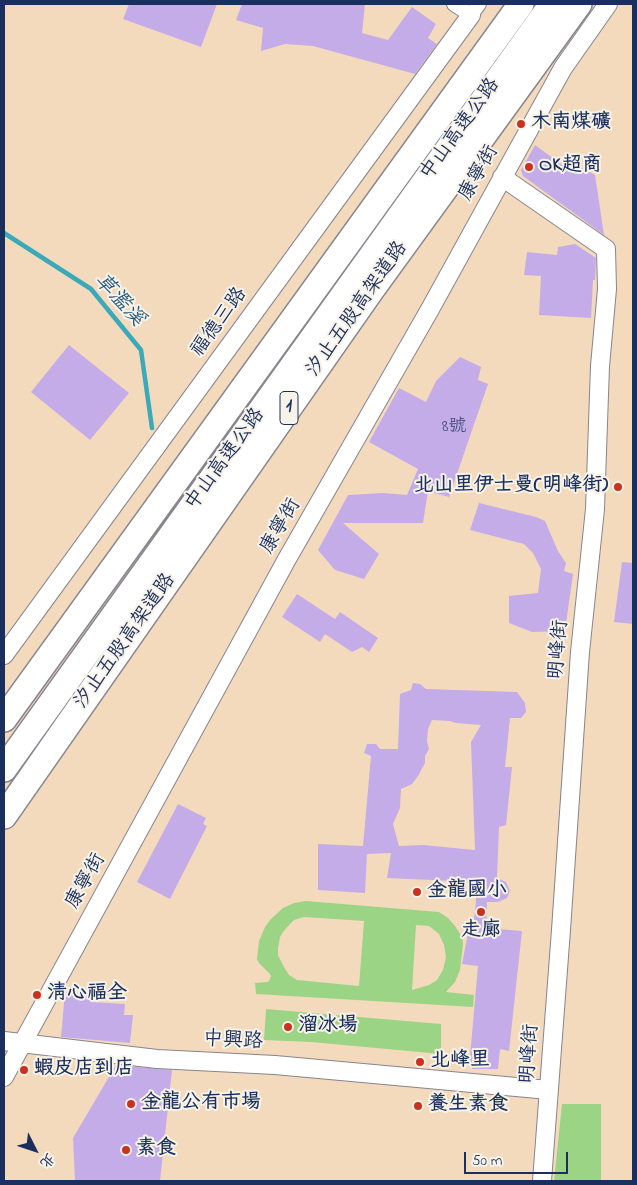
<!DOCTYPE html>
<html>
<head>
<meta charset="utf-8">
<style>
	body { margin:0 }
	#map { position:relative; width:637px; height:1185px; overflow:hidden; background:#f4dabd; font-family:"Indie Flower","LXGW WenKai TC",sans-serif }
	canvas { display:block }
	.frame { position:absolute; inset:0; border:5px solid #1b2f5e; pointer-events:none }
	.north { position:absolute; left:10px; top:1125px; width:50px; height:50px; -webkit-text-stroke:4px #f7f3e8; paint-order:stroke; rotate:131deg; font-size:14px; font-weight:700; line-height:20px; text-align:center; color:#1b2f5e }
	.north::after { content:''; display:block; margin:auto; width:18px; height:22px; background:#1b2f5e; clip-path:polygon(50% 0,100% 100%,50% 72%,0 100%) }
	.scale { position:absolute; left:464px; top:1152px; width:104px; height:22px; box-sizing:border-box; border:2px solid #1b2f5e; border-top:0; padding-left:6px; font-size:15px; line-height:18px; white-space:nowrap; color:#1b2f5e; -webkit-text-stroke:4px #f7f3e8; paint-order:stroke }
</style>
</head>
<body>
<div id="map">
<canvas width="637" height="1185"></canvas>
<div class="frame"></div>
<div class="north">北</div>
<div class="scale">50 m</div>
</div>
<script>
const ctx = document.querySelector('canvas').getContext('2d');
ctx.lineJoin = 'round';
function fillPath(path, color) { ctx.fillStyle = color; ctx.fill(path, 'evenodd'); }
const poly = rows => new Path2D(rows.map(r => 'M' + r).join(''));
function strokePath(path, color, width, dash) { ctx.strokeStyle = color; ctx.lineWidth = width; ctx.lineCap = dash ? 'butt' : 'round'; ctx.setLineDash(dash || []); ctx.stroke(path); }
function drawText(font, color, halo, rows, align = 'center') {
  ctx.font = font + ' "Indie Flower","LXGW WenKai TC",sans-serif'; ctx.lineWidth = 4; ctx.setLineDash([]); ctx.textBaseline = 'middle'; ctx.strokeStyle = halo; ctx.fillStyle = color; for (const [text, x, y, turn = 0] of rows) {
    ctx.save(); ctx.translate(x, y); ctx.rotate((+turn || 0) * Math.PI / 180); ctx.textAlign = isNaN(turn) ? turn : align; if (halo) ctx.strokeText(text, 0, 0); ctx.fillText(text, 0, 0); ctx.restore();
  }
}
const green = poly([
	[306,901,439,912,448,918,455,926,462,937,463,944,460,970,455,982,446,992,474,995,473,1007,256,994,255,983,267,982,269,981,271,976,270,974,259,963,257,959,259,941,265,927,270,920,283,908,294,903],
	[304,917,364,921,359,986,297,980,289,975,284,967,278,955,278,949,280,937,283,932,290,924,294,920],
	[416,925,429,926,439,934,444,945,446,957,443,970,437,980,429,985,412,990],
	[266,1009,441,1024,441,1054,311,1042,264,1040],
	[562,1104,601,1104,601,1181,554,1181]
]);
const stream = poly([
	[4,233,91,289,141,350,152,428]
]);
const building = poly([
	[129,4,217,4,201,47,123,19],
	[242,4,365,4,362,33,388,40,412,7,436,24,428,38,437,44,415,74,313,46,285,44,261,51,263,28,236,20],
	[535,145,573,173,579,166,595,175,604,235,523,176,521,170],
	[575,244,596,258,595,280,593,280,591,318,539,315,541,276,524,275,527,252,557,255,558,247],
	[69,345,129,393,90,440,31,392],
	[460,357,481,367,478,380,488,384,449,497,428,491,423,523,343,523,379,554,364,579,335,570,318,550,348,495,383,493,407,495,418,469,369,442,399,388,426,402,436,381],
	[479,503,536,517,545,521,558,551,566,563,564,571,573,574,565,631,532,632,509,623,509,596,538,593,541,569,533,553,524,544,470,530],
	[622,562,633,563,633,624,614,622],
	[297,594,335,619,340,612,378,638,369,652,362,647,352,652,325,634,320,642,282,617],
	[413,683,420,684,426,689,517,692,525,703,526,712,521,718,510,718,505,767,512,767,506,825,499,827,497,878,506,882,510,891,507,898,498,902,487,902,486,928,522,931,509,1051,500,1049,498,1069,472,1069,470,1057,478,966,462,964,469,928,473,928,476,902,476,882,387,878,391,853,367,854,365,893,318,890,318,844,363,846,371,756,364,753,367,744,376,744,380,749,398,749,400,694,411,690],
	[432,720,450,721,456,723,481,725,471,742,475,850,423,845,399,846,393,824,400,808,401,789,412,784,418,776,425,763,425,756,429,749,427,741,428,729],
	[178,804,206,818,203,824,207,826,170,899,137,882],
	[65,992,91,994,91,1002,125,1004,124,1015,133,1015,130,1043,61,1037],
	[116,1065,172,1070,160,1181,75,1181,73,1138]
]);
const minor = poly([
	[454,4,471,15,479,4]
]);
const tertiary = poly([
	[502,177,606,249,607,289,600,366,595,509,580,652,561,930,542,1181],
	[4,655,471,15],
	[4,1041,157,1059,275,1065,549,1090],
	[4,1077,287,559,429,311,563,68,608,4]
]);
const motorway = poly([
	[4,719,521,4],
	[4,769,552,4],
	[4,816,370,292,579,4]
]);
const markers = [
	[521,124,5,"#c8321e"],
	[529,167,5,"#c8321e"],
	[618,487,5,"#c8321e"],
	[417,892,5,"#c8321e"],
	[481,912,5,"#c8321e"],
	[37,995,5,"#c8321e"],
	[288,1027,5,"#c8321e"],
	[420,1062,5,"#c8321e"],
	[24,1070,5,"#c8321e"],
	[131,1104,5,"#c8321e"],
	[418,1106,5,"#c8321e"],
	[126,1150,5,"#c8321e"]
];
const numberNames = [
	["8號",454,428]
];
const shields = [
	[289,408,18]
];
const shieldNames = [
	["1",289,408]
];
const poiNames = [
	["木南煤礦",531,124],
	["OK超商",539,167],
	["北山里伊士曼(明峰街)",608,487,"right"],
	["金龍國小",427,892],
	["走廊",481,932,"center"],
	["清心福全",47,995],
	["溜冰場",298,1027],
	["北峰里",430,1062],
	["蝦皮店到店",34,1070],
	["金龍公有市場",141,1104],
	["養生素食",428,1106],
	["素食",136,1150]
];
const streetNames = [
	["中山高速公路",461,130,-54],
	["康寧街",480,174,-61],
	["汐止五股高架道路",358,310,-55],
	["福德三路",220,323,-54],
	["中山高速公路",226,460,-54],
	["康寧街",282,527,-60],
	["汐止五股高架道路",126,642,-55],
	["明峰街",560,650,-85],
	["康寧街",87,882,-61],
	["中興路",233,1042,3],
	["明峰街",531,1054,-86]
];
const waterNames = [
	["草濫溪",118,301,48]
];
fillPath(green, '#9cd486');
strokePath(stream, '#3aa9b9', 4.5);
fillPath(building, '#c4ace8');
strokePath(minor, '#88848e', 16);
strokePath(tertiary, '#88848e', 20);
strokePath(motorway, '#88848e', 28);
strokePath(minor, '#fff', 14);
strokePath(tertiary, '#fff', 18);
strokePath(motorway, '#fff', 25);
for (const [x, y, r, color] of markers) { const dot = new Path2D(); dot.arc(x, y, r, 0, 2 * Math.PI); ctx.fillStyle = color; ctx.fill(dot); strokePath(dot, '#f7f3e8', 2); }
drawText('18px', '#454e80', null, numberNames);
for (const [x, y, w] of shields) { const box = new Path2D(); box.roundRect(x - w / 2, y - 16.5, w, 33, 4); ctx.fillStyle = '#f7f3e8'; ctx.fill(box); strokePath(box, '#1b2f5e', 1); }
drawText('bold 19px', '#1b2f5e', null, shieldNames);
drawText('bold 20px', '#1b2f5e', '#f7f3e8', poiNames, 'left');
drawText('20px', '#1b2f5e', '#f7f3e8', streetNames);
drawText('italic 21px', '#265a7e', '#f7f3e8', waterNames);
</script>
</body>
</html>
